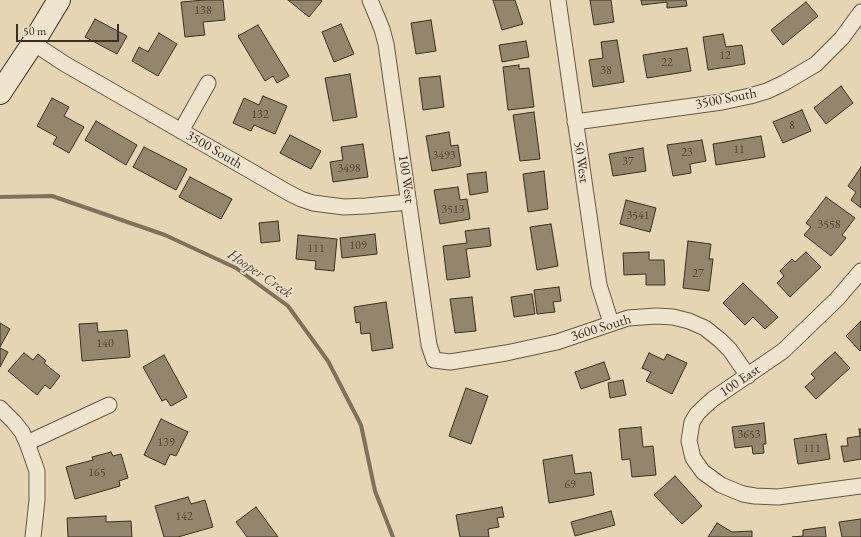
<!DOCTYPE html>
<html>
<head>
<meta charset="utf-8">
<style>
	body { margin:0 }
	#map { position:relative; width:861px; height:537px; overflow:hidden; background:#e6d5b3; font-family:"EB Garamond",serif }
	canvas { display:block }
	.scale { position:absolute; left:16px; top:24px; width:103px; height:18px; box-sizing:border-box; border:2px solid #3b2f22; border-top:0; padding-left:5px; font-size:12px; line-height:14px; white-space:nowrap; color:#3b2f22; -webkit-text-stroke:3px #efe4ce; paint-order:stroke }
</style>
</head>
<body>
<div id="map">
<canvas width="861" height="537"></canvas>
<div class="scale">50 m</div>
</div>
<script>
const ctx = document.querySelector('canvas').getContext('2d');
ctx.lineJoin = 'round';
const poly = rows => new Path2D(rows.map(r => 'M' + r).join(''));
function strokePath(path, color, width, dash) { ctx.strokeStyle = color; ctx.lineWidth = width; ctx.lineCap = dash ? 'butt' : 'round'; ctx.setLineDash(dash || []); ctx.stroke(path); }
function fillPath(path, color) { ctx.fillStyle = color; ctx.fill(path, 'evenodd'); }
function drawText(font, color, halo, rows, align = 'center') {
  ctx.font = font + ' "EB Garamond",serif'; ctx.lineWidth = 3; ctx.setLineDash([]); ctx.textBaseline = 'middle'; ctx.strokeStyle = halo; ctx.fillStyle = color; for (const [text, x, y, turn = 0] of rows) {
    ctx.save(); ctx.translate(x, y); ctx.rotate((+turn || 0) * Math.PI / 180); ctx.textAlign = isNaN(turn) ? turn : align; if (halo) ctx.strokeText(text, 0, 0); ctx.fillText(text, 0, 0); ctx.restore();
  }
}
const stream = poly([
	[0,197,52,196,165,235,236,268,288,306,328,361,361,425,375,491,393,537]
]);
const building = poly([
	[204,0,223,0,225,20,203,22,205,35,185,37,181,2,204,0],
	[288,0,320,0,322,1,309,17,288,0],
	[493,0,515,0,523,24,502,30,493,0],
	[590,0,611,0,614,22,594,25,590,0],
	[641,0,686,0,687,6,667,8,667,2,642,5,641,0],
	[806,2,818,16,783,45,771,30,806,2],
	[95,19,127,36,117,54,85,37,95,19],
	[431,20,436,51,416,54,411,23,431,20],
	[341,24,354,54,334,62,322,32,341,24],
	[258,25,289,76,277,83,273,76,265,81,238,36,258,25],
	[159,33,177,44,158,76,132,61,139,47,148,52,159,33],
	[723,34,726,47,742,45,745,64,708,70,703,37,723,34],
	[617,40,624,82,593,87,589,60,603,58,601,42,617,40],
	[526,41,529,57,502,62,499,45,526,41],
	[687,48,691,71,647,78,643,55,687,48],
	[519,65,519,69,529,68,534,107,508,110,503,67,519,65],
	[350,74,357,117,333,121,325,78,350,74],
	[440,76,444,107,423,110,419,78,440,76],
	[841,86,853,103,826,124,814,108,841,86],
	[263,96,287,106,275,134,254,125,251,131,233,123,244,98,259,105,263,96],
	[52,98,69,107,64,116,84,127,69,153,53,144,57,137,37,126,52,98],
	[802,110,811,131,783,143,773,122,802,110],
	[534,112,540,159,520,161,513,115,534,112],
	[96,121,137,145,126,165,85,140,96,121],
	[449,132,451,146,458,145,461,166,432,171,426,136,449,132],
	[290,135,321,151,311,169,280,153,290,135],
	[761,136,765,157,716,165,713,144,761,136],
	[702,140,706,161,690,164,691,173,673,176,667,145,702,140],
	[363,144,368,177,333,182,330,162,343,160,341,147,363,144],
	[144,147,187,169,176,190,133,167,144,147],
	[643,148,646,171,613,176,609,154,643,148],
	[861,167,861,208,851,200,856,192,848,186,861,167],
	[544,171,548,209,528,212,523,174,544,171],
	[486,172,488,192,470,195,467,174,486,172],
	[190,177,232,199,221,219,179,197,190,177],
	[458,187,460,200,467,199,470,219,440,224,434,190,458,187],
	[826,197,855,218,842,235,846,238,831,256,804,235,811,227,806,223,826,197],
	[626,200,656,208,650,232,620,224,626,200],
	[278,221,280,241,261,243,259,223,278,221],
	[551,224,558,266,537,270,530,227,551,224],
	[489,228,491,246,466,249,470,277,447,280,443,246,467,243,465,231,489,228],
	[375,234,377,254,342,258,340,238,375,234],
	[298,235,337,239,334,271,315,269,316,261,296,259,298,235],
	[688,241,711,244,709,259,713,259,709,291,683,288,688,241],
	[649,252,649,260,664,260,665,285,646,285,646,274,624,275,623,253,649,252],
	[806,252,821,267,790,297,777,283,784,276,780,271,792,259,795,262,806,252],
	[743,283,778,317,765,329,753,317,745,325,723,303,743,283],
	[559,287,561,301,553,302,555,312,537,314,534,290,559,287],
	[532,294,535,314,514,317,511,297,532,294],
	[472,297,476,331,455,333,450,299,472,297],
	[386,302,393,348,372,351,370,333,361,334,360,322,356,323,354,307,386,302],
	[861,321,861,350,860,351,846,336,861,321],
	[0,323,10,329,0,347,0,323],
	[97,323,98,332,127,330,130,357,82,361,79,324,97,323],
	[0,348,8,352,0,367,0,348],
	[835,352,850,368,816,399,805,387,815,378,811,374,835,352],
	[24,353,33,360,38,354,46,361,44,363,60,376,50,389,45,385,37,395,8,371,24,353],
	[649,353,664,360,667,354,687,363,672,394,646,381,651,372,642,368,649,353],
	[164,355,187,397,171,406,166,399,162,401,143,367,164,355],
	[604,362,610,379,581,389,575,372,604,362],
	[623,380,626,395,610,398,608,383,623,380],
	[466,388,488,396,471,444,449,436,466,388],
	[161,419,188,432,176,456,170,454,165,465,144,455,161,419],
	[764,423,766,444,763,444,764,453,753,454,752,446,735,448,732,427,764,423],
	[641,427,643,447,653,446,656,475,632,477,630,459,622,460,619,429,641,427],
	[859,429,861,429,861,459,844,462,841,446,848,446,847,438,860,436,859,429],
	[826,434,830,459,798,464,794,439,826,434],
	[111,452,113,456,121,454,128,478,119,481,120,486,75,499,66,467,93,460,92,457,111,452],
	[572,455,575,474,591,472,594,495,549,503,543,460,572,455],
	[675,476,702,506,682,524,654,495,675,476],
	[188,497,191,504,205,500,213,527,178,537,164,537,155,506,188,497],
	[256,507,278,537,247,537,236,522,256,507],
	[502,507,504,517,497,518,499,527,488,529,489,537,460,537,456,515,502,507],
	[611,511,615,525,575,536,571,522,611,511],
	[106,516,106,522,131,521,132,537,68,537,67,518,106,516],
	[861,519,861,537,842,537,839,522,861,519],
	[717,523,732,532,752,531,752,537,708,537,717,523],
	[825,527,826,537,792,537,803,536,803,530,825,527]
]);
const street = poly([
	[370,0,382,29,386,44,429,345,434,360,450,362,506,353,557,342,628,318,656,316,673,317,689,321,705,328,720,340,730,350,748,376],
	[558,0,599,285,611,323],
	[33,43,65,64,289,193,301,199,313,203,344,207,366,206,409,202],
	[575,122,722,102,750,96,767,91,784,83,816,64,842,38,861,12],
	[181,131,208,83],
	[861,271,837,299,783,351,713,399,704,407,697,414,692,422,689,441,693,458,703,472,721,485,743,494,755,496,778,497,861,486],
	[0,408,14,422,22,432,27,443,37,471,37,500,33,537],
	[27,443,109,405]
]);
const secondary = poly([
	[0,93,33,43,59,0]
]);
const numberNames = [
	["138",203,11],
	["12",725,56],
	["22",667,63],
	["38",606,71],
	["132",260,115],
	["8",792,126],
	["11",739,150],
	["23",687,153],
	["3493",444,156],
	["37",628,162],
	["3498",349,169],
	["3513",453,210],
	["3541",638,216],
	["3558",829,225],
	["109",358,246],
	["111",316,249],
	["27",698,274],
	["140",105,344],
	["3653",749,435],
	["139",166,443],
	["111",812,449],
	["165",97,473],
	["69",570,485],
	["142",184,517]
];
const streetNames = [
	["3500 South",726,99,-11],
	["3500 South",214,150,30],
	["50 West",581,162,82],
	["100 West",406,179,82],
	["3600 South",601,328,-17],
	["100 East",740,381,-34]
];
const waterNames = [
	["Hooper Creek",260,274,34]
];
strokePath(stream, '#7f715c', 4);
fillPath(building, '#94856d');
strokePath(building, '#3b2f22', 1);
strokePath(street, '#665846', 17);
strokePath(secondary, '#3b2f22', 24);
strokePath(street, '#efe4ce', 15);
strokePath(secondary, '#efe4ce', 22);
drawText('12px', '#514435', null, numberNames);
drawText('14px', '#3b2f22', '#efe4ce', streetNames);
drawText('italic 15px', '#574a3a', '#efe4ce', waterNames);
</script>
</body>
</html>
